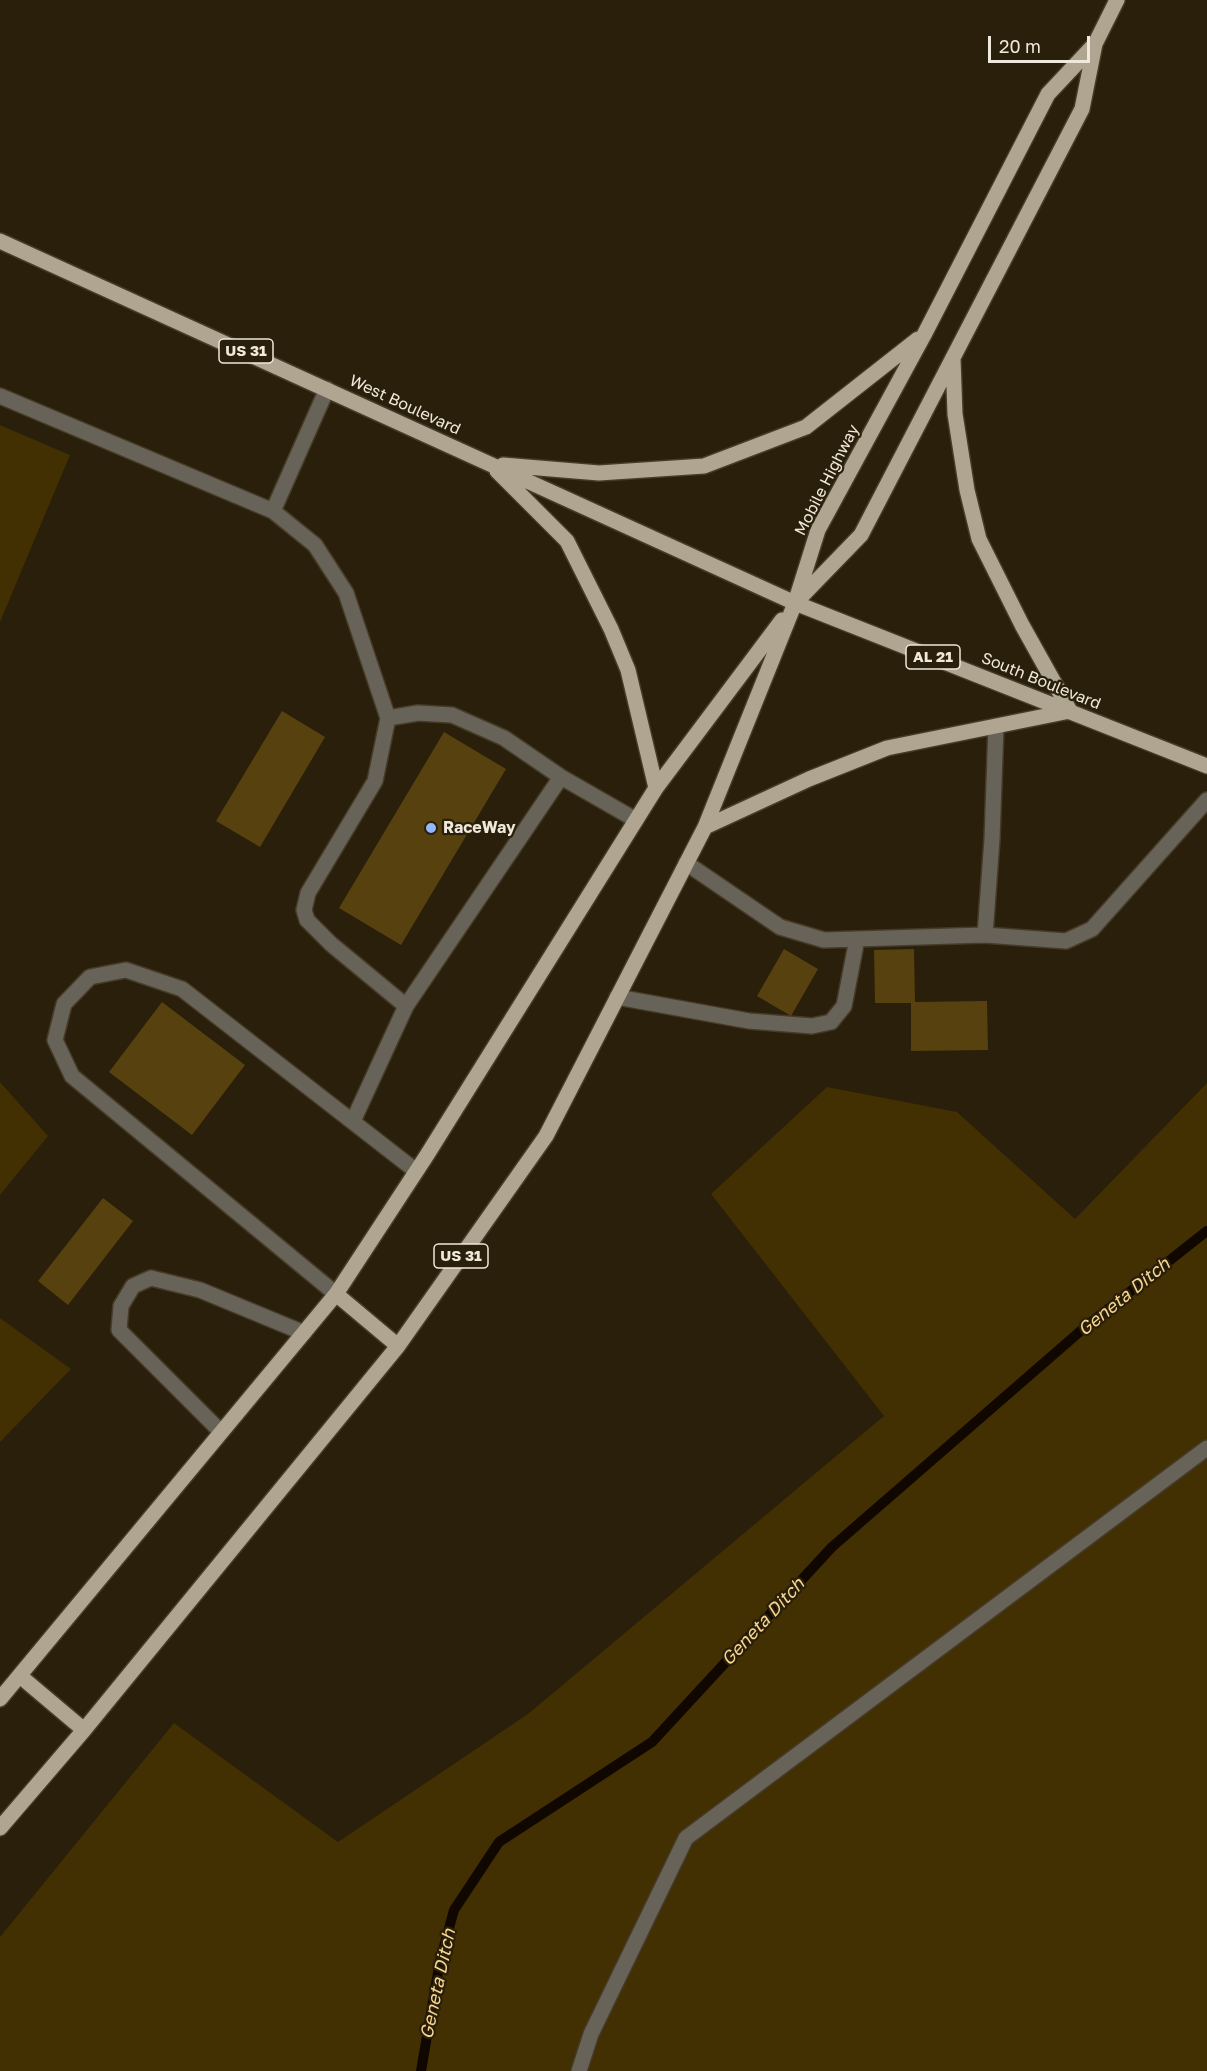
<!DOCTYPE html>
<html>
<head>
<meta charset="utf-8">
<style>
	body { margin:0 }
	#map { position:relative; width:1207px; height:2071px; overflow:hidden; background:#291f0a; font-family:"Golos Text",sans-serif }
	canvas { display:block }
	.scale { position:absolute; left:988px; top:36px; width:102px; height:27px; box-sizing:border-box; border:3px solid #efe8db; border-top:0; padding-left:8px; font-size:18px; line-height:21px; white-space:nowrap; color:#efe8db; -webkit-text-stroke:4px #291f0a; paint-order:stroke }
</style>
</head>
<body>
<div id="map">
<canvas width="1207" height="2071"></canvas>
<div class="scale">20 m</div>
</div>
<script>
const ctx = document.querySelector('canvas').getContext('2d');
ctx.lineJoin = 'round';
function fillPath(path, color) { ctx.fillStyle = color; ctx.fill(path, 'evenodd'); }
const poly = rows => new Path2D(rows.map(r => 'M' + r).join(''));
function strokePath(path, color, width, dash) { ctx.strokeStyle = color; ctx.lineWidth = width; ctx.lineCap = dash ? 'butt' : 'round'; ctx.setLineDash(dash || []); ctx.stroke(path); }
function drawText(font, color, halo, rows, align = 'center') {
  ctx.font = font + ' "Golos Text",sans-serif'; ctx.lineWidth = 4.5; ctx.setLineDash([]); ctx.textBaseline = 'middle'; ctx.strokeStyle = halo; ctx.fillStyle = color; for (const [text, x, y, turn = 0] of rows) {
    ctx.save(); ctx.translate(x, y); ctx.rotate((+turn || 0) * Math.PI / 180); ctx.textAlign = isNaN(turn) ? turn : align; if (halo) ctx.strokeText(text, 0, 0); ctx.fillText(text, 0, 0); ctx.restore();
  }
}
const green = poly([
	[0,425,70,455,0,622],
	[0,1082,48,1136,0,1195],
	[1207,1083,1207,2071,0,2071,0,1937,174,1723,338,1842,528,1714,884,1416,711,1194,827,1087,957,1112,1075,1219],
	[0,1318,71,1369,0,1442]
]);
const stream = poly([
	[421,2071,440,1961,454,1910,499,1842,652,1742,832,1547,1084,1328,1207,1231]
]);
const building = poly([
	[282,711,325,737,260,847,216,821],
	[444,732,506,769,401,945,339,908],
	[784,949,818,969,791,1016,757,996],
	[914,949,915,1002,987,1001,988,1050,911,1051,911,1003,875,1003,874,950],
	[162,1002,245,1065,192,1135,109,1072],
	[103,1198,133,1221,68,1305,38,1281]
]);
const minor = poly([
	[327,389,273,511,315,545,346,593,388,718,375,781,308,893,304,910,307,920,331,944,406,1006,353,1121],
	[0,396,273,511],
	[388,718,418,713,452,715,504,738,561,777,636,820],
	[686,863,780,927,824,940,985,935,1066,941,1092,929,1207,800],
	[985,935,992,839,996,726],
	[617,997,749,1021,812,1026,831,1022,844,1006,857,939],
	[406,1006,561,777],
	[336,1294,72,1076,55,1040,64,1004,90,977,126,970,182,989,416,1171],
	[221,1432,119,1330,121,1306,133,1286,151,1278,200,1290,304,1333],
	[579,2071,591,2034,686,1838,1207,1448]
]);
const major = poly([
	[0,241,795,603,1207,766],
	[953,359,955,414,967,490,979,539,1022,625,1070,711],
	[503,465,599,473,704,466,806,427,918,339],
	[497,471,567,541,611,629,628,670,656,788],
	[797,601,861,535,1082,109,1095,44],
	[705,827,809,779,887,748,1070,711],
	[336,1294,398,1346],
	[20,1676,84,1730],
	[0,1699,336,1294,427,1155,656,788,782,620],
	[0,1828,84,1730,398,1346,546,1136,705,827,795,603,818,530,924,335,1048,94,1095,44,1117,0]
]);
const markers = [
	[431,828,6,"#94b7fd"]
];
const shields = [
	[246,351,54],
	[933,657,54],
	[461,1256,54]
];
const shieldNames = [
	["US 31",246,351],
	["AL 21",933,657],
	["US 31",461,1256]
];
const streetNames = [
	["West Boulevard",405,405,25],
	["Mobile Highway",827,480,-63],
	["South Boulevard",1041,681,22]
];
const poiNames = [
	["RaceWay",443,828]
];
const waterNames = [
	["Geneta Ditch",1124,1297,-39],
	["Geneta Ditch",763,1622,-47],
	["Geneta Ditch",438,1984,-78]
];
fillPath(green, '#422f02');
strokePath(stream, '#100800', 10);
fillPath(building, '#57410e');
strokePath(minor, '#453b27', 18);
strokePath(major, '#453b27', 18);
strokePath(minor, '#686358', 15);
strokePath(major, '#b0a590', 15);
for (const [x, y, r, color] of markers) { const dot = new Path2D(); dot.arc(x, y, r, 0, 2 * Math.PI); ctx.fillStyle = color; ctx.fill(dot); strokePath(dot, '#291f0a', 2); }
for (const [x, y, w] of shields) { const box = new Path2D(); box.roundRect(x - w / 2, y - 12, w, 24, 4.5); ctx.fillStyle = '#291f0a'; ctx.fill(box); strokePath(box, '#efe8db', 1.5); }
drawText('bold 15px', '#efe8db', null, shieldNames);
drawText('16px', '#efe8db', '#291f0a', streetNames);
drawText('bold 16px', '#efe8db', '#291f0a', poiNames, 'left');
drawText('italic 18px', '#f8d58f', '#291f0a', waterNames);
</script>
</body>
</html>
